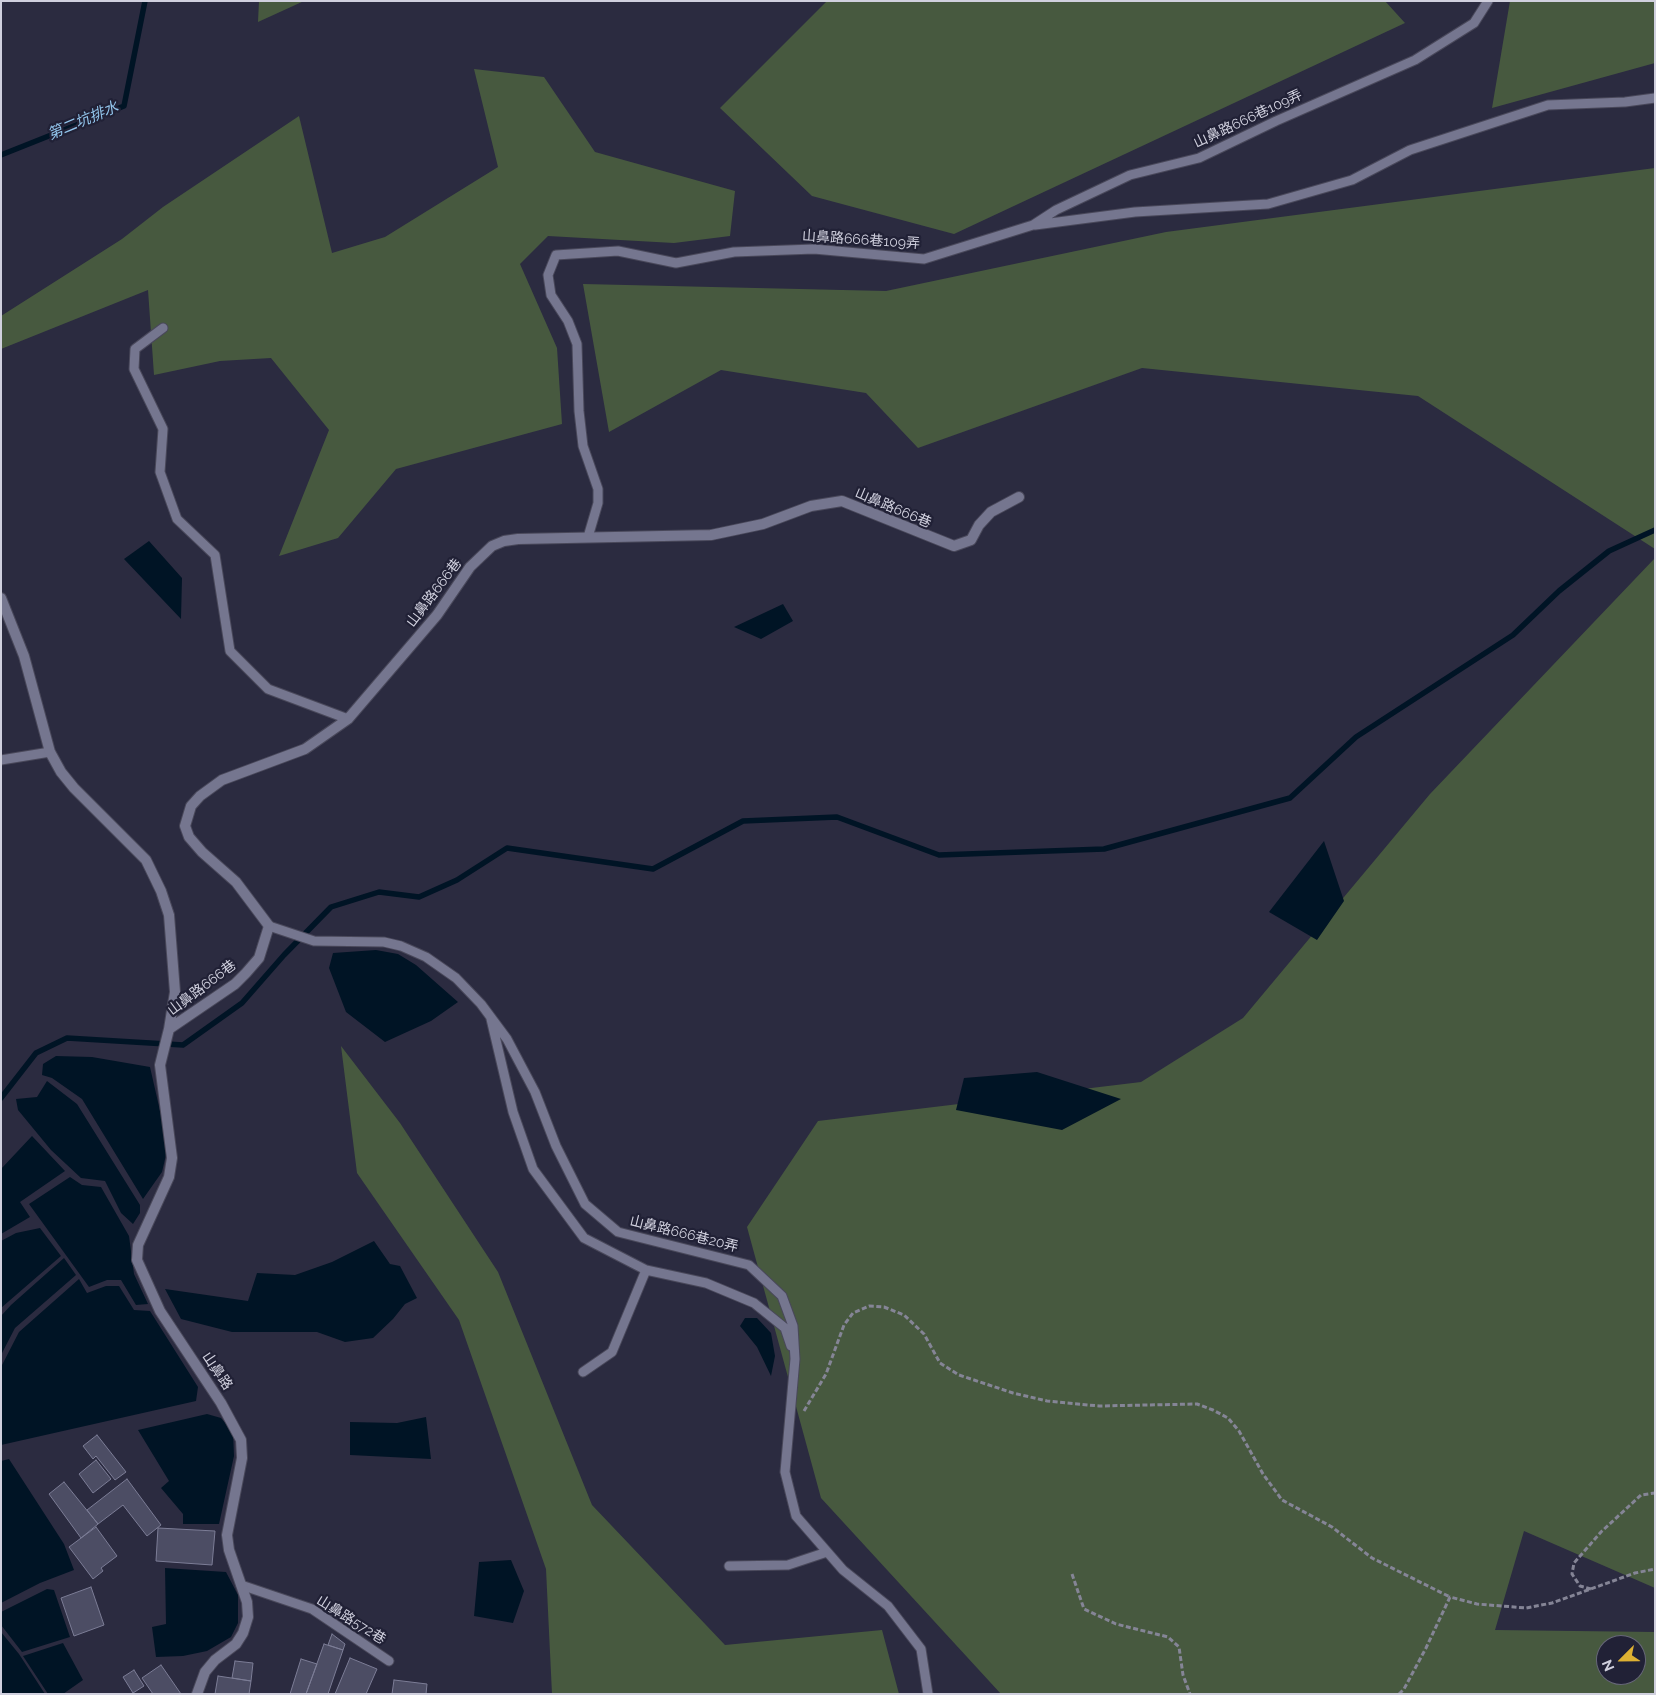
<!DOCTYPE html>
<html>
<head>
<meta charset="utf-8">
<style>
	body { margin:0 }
	#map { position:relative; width:1656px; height:1695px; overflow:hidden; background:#2b2b40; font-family:Raleway,sans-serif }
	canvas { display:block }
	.frame { position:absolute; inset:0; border:2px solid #d0d0de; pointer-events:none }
	.north { position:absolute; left:1596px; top:1635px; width:50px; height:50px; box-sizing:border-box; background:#212136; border:1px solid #676779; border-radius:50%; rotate:247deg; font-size:14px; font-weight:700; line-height:20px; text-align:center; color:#d0d0de }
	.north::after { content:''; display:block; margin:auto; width:18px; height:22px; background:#deb133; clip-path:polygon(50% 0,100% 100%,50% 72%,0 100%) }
</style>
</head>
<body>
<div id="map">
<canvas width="1656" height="1695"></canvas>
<div class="frame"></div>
<div class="north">N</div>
</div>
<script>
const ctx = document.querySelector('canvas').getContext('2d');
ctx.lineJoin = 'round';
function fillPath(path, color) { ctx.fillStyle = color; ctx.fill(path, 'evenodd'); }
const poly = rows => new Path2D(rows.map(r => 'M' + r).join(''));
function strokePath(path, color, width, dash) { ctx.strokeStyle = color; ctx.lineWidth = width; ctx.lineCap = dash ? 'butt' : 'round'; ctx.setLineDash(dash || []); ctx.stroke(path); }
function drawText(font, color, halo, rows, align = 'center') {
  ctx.font = font + ' Raleway,"Noto Sans TC",sans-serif'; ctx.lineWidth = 4.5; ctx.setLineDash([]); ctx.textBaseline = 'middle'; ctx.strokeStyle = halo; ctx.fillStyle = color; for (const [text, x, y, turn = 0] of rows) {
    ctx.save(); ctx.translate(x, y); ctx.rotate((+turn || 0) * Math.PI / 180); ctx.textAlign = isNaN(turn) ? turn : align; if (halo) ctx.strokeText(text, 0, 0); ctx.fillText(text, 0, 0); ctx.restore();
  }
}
const forest = poly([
	[259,1,304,1,258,22],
	[827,1,1385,1,1405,23,954,234,812,196,720,108],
	[1510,1,1655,1,1655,63,1492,108],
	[474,69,544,77,595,152,735,191,730,236,674,243,548,236,520,264,557,348,562,424,396,469,338,538,279,556,329,430,271,358,220,361,154,375,148,290,1,349,1,316,122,239,163,207,299,116,332,253,385,237,498,167],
	[1655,168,1655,549,1418,396,1142,368,918,448,866,393,721,370,609,432,583,284,886,291,1166,232],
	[1655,558,1655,1588,1524,1531,1495,1630,1655,1632,1655,1694,1001,1694,821,1498,747,1227,818,1121,1141,1082,1243,1018,1430,794],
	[1606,1645,1636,1645,1636,1675,1606,1675],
	[341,1046,400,1123,498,1272,592,1505,725,1645,882,1630,899,1694,552,1694,546,1569,459,1320,357,1173]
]);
const water = poly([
	[149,541,182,578,181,619,124,559],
	[783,604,793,621,761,639,734,627],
	[1324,841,1344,901,1317,940,1269,912],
	[376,950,398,954,416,965,458,1002,431,1021,385,1042,346,1012,329,968,333,953],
	[56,1056,92,1057,150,1067,168,1146,162,1172,143,1199,82,1099,52,1078,42,1075,43,1064],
	[1037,1072,1121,1099,1062,1130,956,1110,964,1078],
	[47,1081,77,1104,140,1205,140,1213,133,1224,121,1213,105,1181,81,1178,51,1150,18,1110,16,1099,37,1097],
	[32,1136,65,1171,20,1202,30,1217,1,1234,1,1169],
	[70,1177,82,1185,101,1187,129,1236,134,1274,148,1304,136,1305,121,1280,107,1280,89,1287,29,1204],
	[40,1228,61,1256,1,1308,1,1241,16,1233],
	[374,1241,390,1264,400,1266,417,1298,405,1304,393,1319,373,1338,345,1342,317,1332,232,1332,181,1319,165,1289,248,1301,257,1273,295,1275,332,1262],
	[64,1258,76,1275,15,1328,1,1355,1,1316,11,1305],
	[79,1279,87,1293,106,1286,119,1286,134,1310,150,1311,198,1387,196,1401,1,1445,1,1367,19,1332],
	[745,1318,757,1318,771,1333,775,1356,771,1376,757,1347,740,1326],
	[207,1414,221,1418,233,1432,234,1456,219,1524,183,1524,183,1514,161,1488,169,1481,138,1430],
	[426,1417,431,1459,350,1455,350,1422,397,1423],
	[9,1459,64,1544,74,1570,40,1583,1,1603,1,1461],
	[511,1560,524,1591,513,1623,474,1616,479,1562],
	[165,1568,226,1572,238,1595,238,1623,231,1637,207,1651,183,1656,156,1657,152,1627,166,1624],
	[47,1589,54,1590,70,1637,22,1652,1,1625,1,1612],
	[1,1632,19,1654,45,1694,1,1694],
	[63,1643,83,1680,63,1694,48,1694,23,1656]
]);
const stream = poly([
	[1,155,124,106,145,1],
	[1,1098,36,1053,67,1038,183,1045,242,1003,284,955,331,907,379,892,419,897,457,880,507,848,653,869,743,821,837,817,939,855,1104,849,1290,798,1356,737,1513,635,1559,591,1609,551,1655,530]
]);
const building = poly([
	[97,1435,126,1472,115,1480,96,1456,93,1459,83,1446,97,1435],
	[96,1460,111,1479,93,1493,79,1474,96,1460],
	[127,1479,161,1525,147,1536,123,1505,98,1524,87,1510,127,1479],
	[64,1482,98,1524,81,1538,49,1494,64,1482],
	[96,1527,117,1556,101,1568,103,1571,93,1579,69,1547,96,1527],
	[158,1528,215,1531,212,1565,156,1561,158,1528],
	[91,1587,104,1625,74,1636,61,1598,91,1587],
	[332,1634,345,1644,343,1650,328,1645,332,1634],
	[324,1644,343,1650,328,1694,306,1694,324,1644],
	[350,1658,377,1669,366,1694,335,1694,350,1658],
	[301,1659,317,1664,306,1694,290,1694,301,1659],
	[235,1661,253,1663,251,1681,232,1678,235,1661],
	[161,1665,181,1694,153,1694,142,1678,161,1665],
	[134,1670,144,1686,133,1693,123,1677,134,1670],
	[218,1676,251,1681,249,1694,215,1694,218,1676],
	[394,1680,427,1684,426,1694,392,1694,394,1680]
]);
const path = poly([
	[804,1411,826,1374,844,1325,853,1313,869,1306,884,1307,904,1315,924,1334,940,1363,959,1375,1013,1393,1047,1401,1099,1406,1197,1404,1213,1410,1228,1418,1239,1431,1263,1474,1282,1500,1332,1527,1372,1558,1450,1597],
	[1072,1574,1084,1609,1116,1624,1168,1637,1179,1647,1183,1675,1190,1694],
	[1591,1589,1580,1586,1572,1574,1574,1563,1601,1532,1641,1495,1655,1493],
	[1399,1694,1404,1689,1426,1648,1450,1597,1477,1604,1526,1608,1552,1603,1635,1573,1655,1569]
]);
const lane = poly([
	[1035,225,1135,212,1268,204,1352,180,1410,150,1548,105,1625,102,1655,98],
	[163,328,135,349,134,369,163,429,160,472,177,519,215,555,230,651,268,689,348,719],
	[588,537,598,503,598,489,583,446,579,411,577,344,568,321,551,295,548,275,556,255,618,251,676,263,734,252,814,249,924,259,1033,225,1056,210,1130,175,1199,158,1276,121,1415,60,1474,23,1488,1],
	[1,760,50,752],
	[269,926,314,941,384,942,401,946,426,957,456,978,481,1004,507,1039,535,1092,556,1146,585,1204,618,1232,749,1265,782,1296,793,1326,795,1359,785,1472,796,1516,843,1570,888,1606,921,1649,928,1694],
	[491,1019,513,1112,533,1169,584,1238,646,1270,706,1283,754,1303,785,1328,791,1346],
	[583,1372,612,1352,646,1270],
	[729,1566,788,1565,827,1552],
	[241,1585,312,1609,389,1661]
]);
const street = poly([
	[1,598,24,656,50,752,61,772,74,788,146,860,161,891,169,915,175,992,169,1029,160,1065,172,1158,169,1177,138,1245,137,1260,160,1311,221,1403,241,1440,242,1458,227,1535,229,1550,247,1602,248,1617,243,1633,236,1644,215,1660,205,1672,197,1694],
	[169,1029,235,984,246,973,259,958,269,926,236,882,202,852,189,837,185,826,191,806,200,796,222,780,305,749,348,719,437,615,470,567,492,546,504,541,518,539,711,535,763,524,811,506,842,501,954,546,971,540,979,525,991,512,1019,497]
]);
const streetNames = [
	["山鼻路666巷109弄",1248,119,-25],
	["山鼻路666巷109弄",861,240,4],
	["山鼻路666巷",893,508,23],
	["山鼻路666巷",434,593,-53],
	["山鼻路666巷",202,988,-37],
	["山鼻路666巷20弄",684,1234,14],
	["山鼻路",217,1371,56],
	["山鼻路572巷",351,1620,32]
];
const waterNames = [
	["第二坑排水",83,121,-23]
];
fillPath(forest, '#47593f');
fillPath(water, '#001425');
strokePath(stream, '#001425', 5.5);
fillPath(building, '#4c4d64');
strokePath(building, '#7c7d96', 1);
strokePath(lane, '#49485a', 11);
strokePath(street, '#49485a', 12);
strokePath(path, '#858596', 3, [5, 2.5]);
strokePath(lane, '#75768f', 9);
strokePath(street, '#75768f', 10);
drawText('14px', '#d0d0de', '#212136', streetNames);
drawText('italic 15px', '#93c6ed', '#212136', waterNames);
</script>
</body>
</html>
